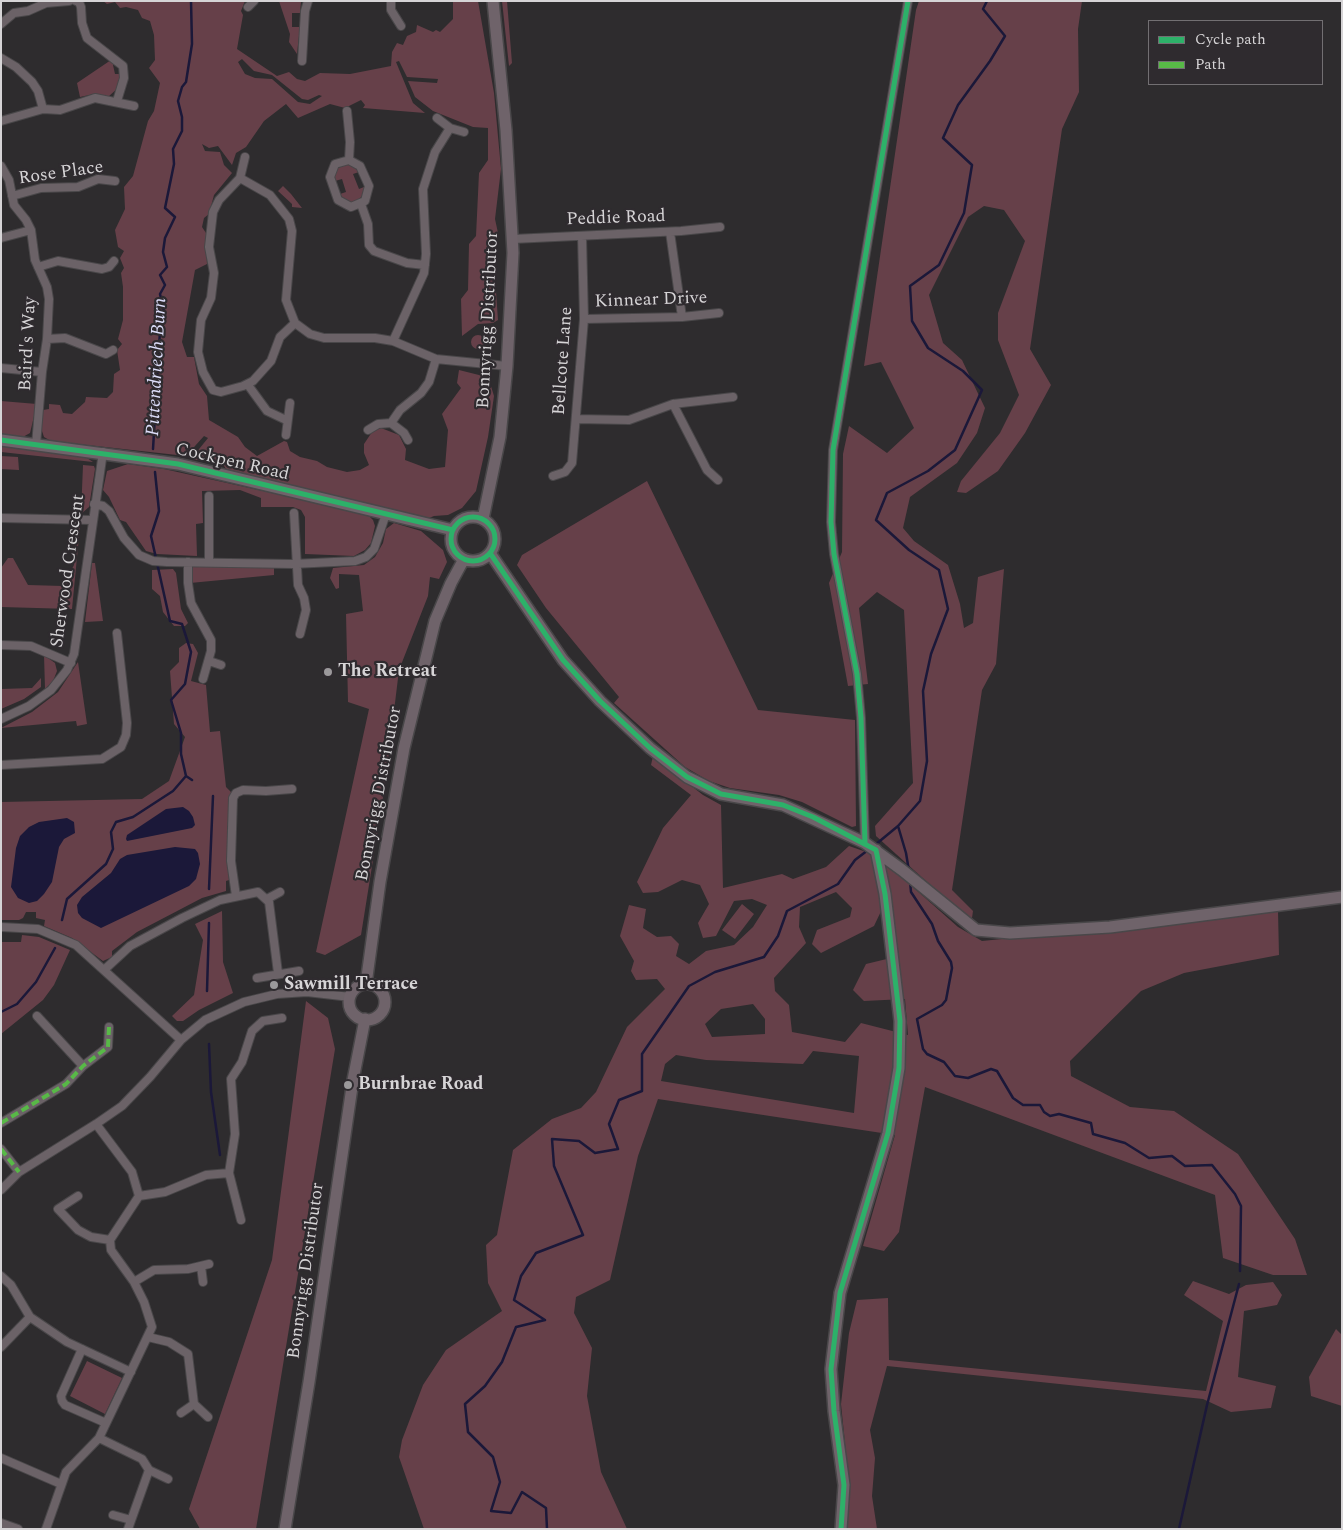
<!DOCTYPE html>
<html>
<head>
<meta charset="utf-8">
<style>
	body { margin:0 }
	#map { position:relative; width:1343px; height:1530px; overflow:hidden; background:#2e2c2e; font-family:Spectral,serif }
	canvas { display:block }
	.frame { position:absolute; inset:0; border:2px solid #d6d4d6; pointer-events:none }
	.legend { position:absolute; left:1148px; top:20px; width:175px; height:65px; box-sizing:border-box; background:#2f2b2f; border:1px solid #726f72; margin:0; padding:6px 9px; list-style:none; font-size:15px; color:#d6d4d6 }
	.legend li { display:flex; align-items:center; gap:10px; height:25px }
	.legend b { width:25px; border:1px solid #726f72 }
</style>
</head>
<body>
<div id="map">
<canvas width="1343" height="1530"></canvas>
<div class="frame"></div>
<ul class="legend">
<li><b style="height:6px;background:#2db169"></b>Cycle path</li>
<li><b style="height:6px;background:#58b947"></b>Path</li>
</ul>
</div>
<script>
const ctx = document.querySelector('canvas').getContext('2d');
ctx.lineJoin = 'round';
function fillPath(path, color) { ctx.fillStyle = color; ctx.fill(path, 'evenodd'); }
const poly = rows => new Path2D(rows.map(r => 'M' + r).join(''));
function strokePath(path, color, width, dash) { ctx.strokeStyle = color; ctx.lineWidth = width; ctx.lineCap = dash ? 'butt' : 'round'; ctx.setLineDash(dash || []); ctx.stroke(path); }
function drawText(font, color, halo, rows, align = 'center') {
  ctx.font = font + ' Spectral,serif'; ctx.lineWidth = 4.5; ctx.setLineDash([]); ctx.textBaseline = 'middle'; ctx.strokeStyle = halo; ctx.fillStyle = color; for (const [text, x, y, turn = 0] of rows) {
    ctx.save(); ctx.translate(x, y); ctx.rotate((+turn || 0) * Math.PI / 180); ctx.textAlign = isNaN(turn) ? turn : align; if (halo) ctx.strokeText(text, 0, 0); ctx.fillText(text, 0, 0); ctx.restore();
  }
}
const green = poly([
	[103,1,245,1,241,11,243,15,237,49,277,76,289,72,297,79,305,81,320,73,350,74,391,66,392,52,397,43,403,45,407,36,416,32,417,25,433,32,436,30,440,32,453,19,453,1,478,1,494,93,501,169,495,219,498,233,494,263,498,320,493,323,478,324,462,336,461,299,468,290,469,244,476,236,479,173,488,160,488,128,473,127,433,111,415,97,408,81,437,83,438,79,407,77,399,61,396,62,413,103,425,113,363,108,365,105,361,100,345,108,330,104,298,118,286,104,264,121,246,147,236,153,232,165,218,146,209,148,202,144,205,151,220,152,224,165,232,173,214,195,209,214,204,218,202,227,206,233,207,264,195,270,182,342,187,357,194,357,199,384,207,396,209,420,238,437,245,447,257,456,284,441,287,442,290,451,300,457,317,461,327,467,347,472,360,470,369,465,364,453,364,444,372,432,381,428,399,435,406,449,405,460,429,469,445,467,448,430,442,414,461,388,457,383,459,370,483,376,490,383,494,396,488,437,476,491,462,508,448,515,434,516,424,520,226,469,223,464,191,459,208,438,204,436,186,456,51,441,44,437,41,428,43,410,49,409,49,404,60,405,63,413,72,414,85,402,86,397,107,398,113,392,114,374,120,370,117,350,122,344,118,339,123,320,123,287,121,273,124,268,120,258,124,251,118,247,115,230,125,209,124,187,133,176,148,121,154,111,160,83,149,68,155,60,154,35,150,21,142,18,138,10,126,7,120,8,115,2,107,4],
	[242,59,254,71,272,75,302,99,308,100,319,95,322,96,310,104,298,102,272,79,255,78,245,74,238,62],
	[279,1,301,1,300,13,292,13,292,27,300,27,297,54,289,42,290,34],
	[502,1,507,1,512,63,509,66],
	[919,1,1082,1,1078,29,1079,92,1062,129,1030,349,1051,385,1025,433,998,471,966,493,957,492,961,481,1000,433,1019,395,998,340,998,313,1025,241,1004,210,984,206,968,217,929,295,943,343,962,360,985,408,977,433,957,463,910,497,903,528,914,541,948,565,960,604,964,628,973,623,978,577,1004,569,996,664,982,690,952,890,973,911,972,918,966,917,876,836,875,826,913,783,904,610,877,592,859,608,868,684,848,686,829,583,842,552,843,454,849,426,887,453,914,428,881,362,864,366,916,10],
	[111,60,118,64,113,65,115,74,122,74,119,87,108,97,94,94,80,97,77,83],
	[347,164,354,166,359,172,353,174,359,189,364,187,364,195,355,202,348,202,342,198,340,194,346,192,342,179,335,181,334,178,338,168],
	[283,186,291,194,302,208,292,207,292,204,278,191],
	'471 342a7 7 0 1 1 14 0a7 7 0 1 1-14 0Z',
	[1,401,37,404,30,433,21,438,1,435],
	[1,446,84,456,93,462,1,452],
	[1,456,18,457,19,470,1,469],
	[128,464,164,469,367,514,373,520,375,526,371,543,365,550,354,556,305,554,305,517,301,510,293,507,261,507,261,498,240,490,202,491,203,523,196,524,197,556,157,554,146,551,126,522,120,520,109,497,103,490,107,471],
	[83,465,94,466,95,469,89,507,81,514],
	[647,481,758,710,855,720,856,826,852,827,802,802,779,795,730,788,709,781,685,767,614,703,619,697,546,608,517,565,522,555],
	[394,523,421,531,443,550,447,562,439,579,430,577,428,596,399,670,385,785,361,935,325,955,316,952,369,709,348,702,346,614,363,611,359,575,339,574,339,588,336,589,330,578,333,568,364,565,375,557,383,543,386,529],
	[75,526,80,526,72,609,1,607,1,568,8,558,13,558,28,585,63,586,74,565],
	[92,563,95,563,103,621,85,622],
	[193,564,274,565,274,575,190,583],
	[173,569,176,573,181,609,188,623,185,626,174,626,163,612,160,596,152,589,152,570],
	[186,643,193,644,198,653,191,681,206,685,210,732,220,731,226,787,231,792,227,836,229,880,226,881,226,891,202,898,137,932,112,951,112,957,103,961,72,938,44,926,45,920,36,918,36,912,26,912,23,918,19,920,1,920,1,802,142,799,169,781,185,737,174,724,170,671,179,662,179,648],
	[44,655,55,663,57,671,53,681,45,689],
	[78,662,87,724,77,726,76,721,1,728,32,712,58,692],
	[41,678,41,687,24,699,1,709,1,689,32,688],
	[653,756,703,795,721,805,723,888,782,874,793,879,826,867,849,846,872,854,884,905,874,926,821,953,812,944,817,930,850,917,852,908,836,892,800,907,799,927,806,943,774,978,775,991,789,1005,792,1032,845,1042,861,1023,908,1035,905,999,864,1001,853,990,866,964,899,956,884,868,888,865,958,927,982,941,1278,911,1279,955,1184,973,1141,991,1070,1061,1071,1076,1130,1107,1174,1111,1238,1154,1295,1239,1307,1275,1273,1275,1223,1258,1215,1195,925,1087,899,1232,884,1251,863,1246,895,1135,658,1099,638,1156,610,1280,576,1297,574,1313,592,1348,587,1396,601,1472,627,1529,424,1529,399,1457,402,1440,423,1385,446,1350,502,1311,488,1283,486,1245,497,1235,513,1150,552,1119,581,1108,596,1092,627,1027,665,989,657,979,636,980,631,971,634,961,620,936,629,905,646,909,643,928,657,937,671,936,679,944,676,956,689,964,706,951,734,945,753,927,767,905,752,899,734,901,716,936,703,938,698,923,709,904,700,885,682,880,658,892,643,893,637,882,663,828,691,795,651,765],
	[753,1004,765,1019,765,1034,712,1037,705,1024,721,1009],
	[813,1051,859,1056,854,1113,661,1081,665,1064,676,1055,706,1060,803,1064],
	[742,904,754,914,735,939,722,930],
	[222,911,223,962,233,993,199,1010,183,1021,177,1021,172,1016,194,995,203,940,195,924],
	[22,935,39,937,70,950,54,985,43,1000,1,1034,1,942,21,942],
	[306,1001,328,1018,335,1049,256,1529,200,1529,189,1509,272,1260],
	[1193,1281,1229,1294,1246,1285,1273,1282,1282,1295,1277,1305,1244,1311,1238,1377,1276,1386,1271,1408,1231,1412,1203,1399,887,1366,870,1430,875,1458,872,1496,877,1529,846,1529,848,1473,841,1404,849,1333,857,1300,888,1298,889,1360,1206,1391,1223,1321,1184,1295],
	[1336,1329,1342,1335,1342,1406,1311,1396,1309,1377],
	[87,1361,122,1378,105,1414,70,1396]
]);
const water = poly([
	[183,807,189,811,193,817,195,825,192,828,127,841,126,839,127,835,166,809],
	[67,818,74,822,75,833,64,839,59,847,52,882,44,894,37,901,29,903,18,898,11,887,16,848,20,836,29,827,39,822],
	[175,847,195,849,198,853,200,864,196,879,189,886,101,928,82,918,78,913,77,905,82,897,111,873,120,859,127,855]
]);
const stream = poly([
	[153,449,160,331,165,316,160,294,165,285,160,275,167,267,163,252,165,238,175,217,165,208,174,164,173,149,182,131,182,117,178,101,182,87,186,82,192,44,191,1],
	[186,776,192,780],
	[898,826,906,853,909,871],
	[875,845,898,826,920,801,927,761,923,691,931,654,948,609,939,570,909,550,876,520,887,493,928,471,955,450,982,390,963,371,928,348,912,321,910,286,939,265,964,213,972,165,943,138,958,105,990,61,1005,36,983,9,987,1],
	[910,881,911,892,932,924,938,941,951,962,952,968,946,1000,942,1005,917,1019,923,1049,927,1054,944,1062,955,1076,968,1078,991,1069,997,1071,1013,1098,1023,1105,1040,1105,1044,1112,1050,1116,1059,1114,1091,1123,1093,1134,1125,1143,1149,1158,1172,1156,1185,1166,1212,1165,1235,1194,1241,1206,1240,1271],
	[209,889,213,796],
	[62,920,67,899,106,864,113,849,111,832,116,822,133,817,173,791,186,776,181,754,181,733,171,700,185,684,191,652,182,624,170,621,151,536,159,511,155,472],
	[207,991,209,923],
	[1,1012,17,1004,36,982,55,948],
	[209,1044,211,1092,220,1155],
	[547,1529,546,1508,522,1492,511,1513,491,1511,500,1482,493,1457,468,1432,465,1404,485,1386,502,1362,516,1327,545,1320,514,1300,521,1276,536,1253,583,1235,554,1166,552,1139,579,1141,595,1153,618,1149,609,1124,619,1100,642,1091,642,1054,689,986,715,972,764,957,778,936,787,911,838,884,855,860,868,850],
	[1179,1529,1207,1405,1239,1284]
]);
const street = poly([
	[76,1,79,2,81,7,82,23,87,38,123,66,124,78,117,101],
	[391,1,391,10,401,26],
	[248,7,254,1],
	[1,24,14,13,28,11,46,3,69,1],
	[1,58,16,67,32,82,38,91,43,109],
	[302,61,305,11,308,1],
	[347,111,350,142,349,160],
	[437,118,450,128,464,132],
	[1,121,43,109,60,110,95,98,134,106],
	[245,157,240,178,219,200,213,212,209,247,214,273,211,298,201,320,198,352,203,372,213,390,221,392,243,386,253,381,271,361,280,337,295,323],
	[349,160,360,166,369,186,365,201,351,207,338,200,330,177,335,164,349,160],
	[1,166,9,180,14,205,26,220,31,230,35,260,47,287,49,299,47,339,42,372,36,445],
	[240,178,270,195,289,219,292,231,286,300,295,323,310,334,324,338,375,338,393,341,436,359,507,366],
	[12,196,41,188,78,187,98,179,115,181],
	[361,204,368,224,369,245,374,251,407,263,425,265],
	[670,232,682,317],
	[1,238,31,230],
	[513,239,681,231,720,227],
	[38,267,58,261,102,269,109,267,114,261],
	[584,319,682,317,719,313],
	[47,339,65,338,106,354,113,350],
	[393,341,424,273,426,254,423,189,435,152,450,128],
	[1,368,42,372],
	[248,385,267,411,286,420],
	[673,404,707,470,718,480],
	[576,419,629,420,673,404,733,397],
	[391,423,400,410,421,393,429,382,436,359],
	[368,430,378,424,391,423,404,433,408,440],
	[286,435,290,403],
	[553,476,565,472,572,463,584,319,582,236],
	[209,496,209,562],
	[94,504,103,506,109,511,124,538,139,555,153,561,167,562,293,564,355,561,366,557,374,549,386,514],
	[294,513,298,585,304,598,306,610,300,634],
	[1,518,92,520],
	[188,562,188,583,191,603,211,640,211,651,203,679],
	[1,645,31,646,71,663],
	[209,661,221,665],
	[1,719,29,706,51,690,67,670,74,654,103,452],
	[1,765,102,759,121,747,126,735,127,723,117,633],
	[865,843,861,718,857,674,834,554,831,522,833,450,908,1],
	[236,896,231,861,233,798,236,793,243,790,266,791,292,789],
	[267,899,280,892],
	[1,927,38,929,76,945,181,1040],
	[104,970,130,946,182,918,220,900,258,892,269,902,278,973],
	[257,978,299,971],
	[37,1016,83,1066],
	[1,1123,66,1084,83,1066,108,1047,109,1027],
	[1,1149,19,1172],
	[229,1173,241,1220],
	[1,1190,19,1172,96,1124,122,1106,150,1077,181,1040,205,1020,244,1002,277,994,307,992,350,997],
	[78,1196,58,1209,78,1230,91,1237,110,1240],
	[139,1196,165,1192,206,1175,229,1173,235,1134,231,1079,242,1062,252,1031,263,1021,282,1018],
	[201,1266,203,1282],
	[1,1276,11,1285,30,1317,67,1342,131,1372],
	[134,1282,154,1270,188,1269,209,1264],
	[148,1337,169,1342,188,1354,194,1404,208,1417],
	[1,1347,30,1317],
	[82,1349,61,1396,62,1401,65,1405,106,1423],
	[181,1413,194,1404],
	[99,1438,142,1459,149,1470,128,1529],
	[1,1458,61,1484],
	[149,1470,168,1479],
	[113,1515,131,1520],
	[1,1523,18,1529],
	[46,1529,66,1472,99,1438,152,1327,144,1302,134,1282,111,1250,110,1240,139,1196,132,1172,96,1124]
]);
const secondary = poly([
	[1,440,178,464,453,530],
	'451 539a22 22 0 1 1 44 0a22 22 0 1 1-44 0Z',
	[483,519,500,437,507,366,513,253,506,130,493,1],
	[490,553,563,660,600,701,650,748,687,777,721,794,783,805,865,843,902,870,976,930,1010,933,1110,927,1342,897],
	[366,984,380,882,404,748,435,621,451,583,464,559],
	'349 1002a18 18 0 1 1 36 0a18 18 0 1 1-36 0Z',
	[285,1529,309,1382,353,1080,365,1019],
	[841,1529,844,1485,834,1411,831,1369,840,1293,888,1133,899,1068,900,1021,885,894,876,850]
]);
const quiet = poly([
	[1,1123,66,1084,83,1066,108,1047,109,1027],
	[1,1149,19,1172]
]);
const cycleway = poly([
	[1,440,178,464,453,530],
	'451 539a22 22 0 1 1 44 0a22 22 0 1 1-44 0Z',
	[490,553,563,660,600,701,650,748,687,777,721,794,783,805,813,817,876,850,885,894,900,1021,899,1068,888,1133,840,1293,831,1369,834,1411,844,1485,841,1529],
	[865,843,861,718,857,674,834,554,831,522,833,450,908,1]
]);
const markers = [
	[328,672,5,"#9b999b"],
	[274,985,5,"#9b999b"],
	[348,1085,5,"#9b999b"]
];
const streetNames = [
	["Rose Place",61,174,-8],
	["Peddie Road",616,219,-2],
	["Kinnear Drive",651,301,-2],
	["Bonnyrigg Distributor",489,320,-87],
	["Baird's Way",29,344,-87],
	["Bellcote Lane",564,361,-86],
	["Cockpen Road",232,463,13],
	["Sherwood Crescent",69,571,-82],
	["Bonnyrigg Distributor",380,794,-79],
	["Bonnyrigg Distributor",307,1271,-82]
];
const poiNames = [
	["The Retreat",338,672],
	["Sawmill Terrace",284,985],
	["Burnbrae Road",358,1085]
];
const waterNames = [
	["Pittendriech Burn",158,367,-87]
];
fillPath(green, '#664049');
fillPath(water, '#1b1839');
strokePath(stream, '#1b1839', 2.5);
strokePath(street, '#494749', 10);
strokePath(secondary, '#494749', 14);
strokePath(street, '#6b6267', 8);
strokePath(secondary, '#6f636a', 11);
strokePath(quiet, '#58b947', 4, [8, 4]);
strokePath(cycleway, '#2db169', 5);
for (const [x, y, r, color] of markers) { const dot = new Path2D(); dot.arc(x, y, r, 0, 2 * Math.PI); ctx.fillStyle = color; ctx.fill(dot); strokePath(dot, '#2f2b2f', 2); }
drawText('18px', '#d6d4d6', '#2f2b2f', streetNames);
drawText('bold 18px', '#d6d4d6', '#2f2b2f', poiNames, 'left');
drawText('italic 19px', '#dcddf9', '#2f2b2f', waterNames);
</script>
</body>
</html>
